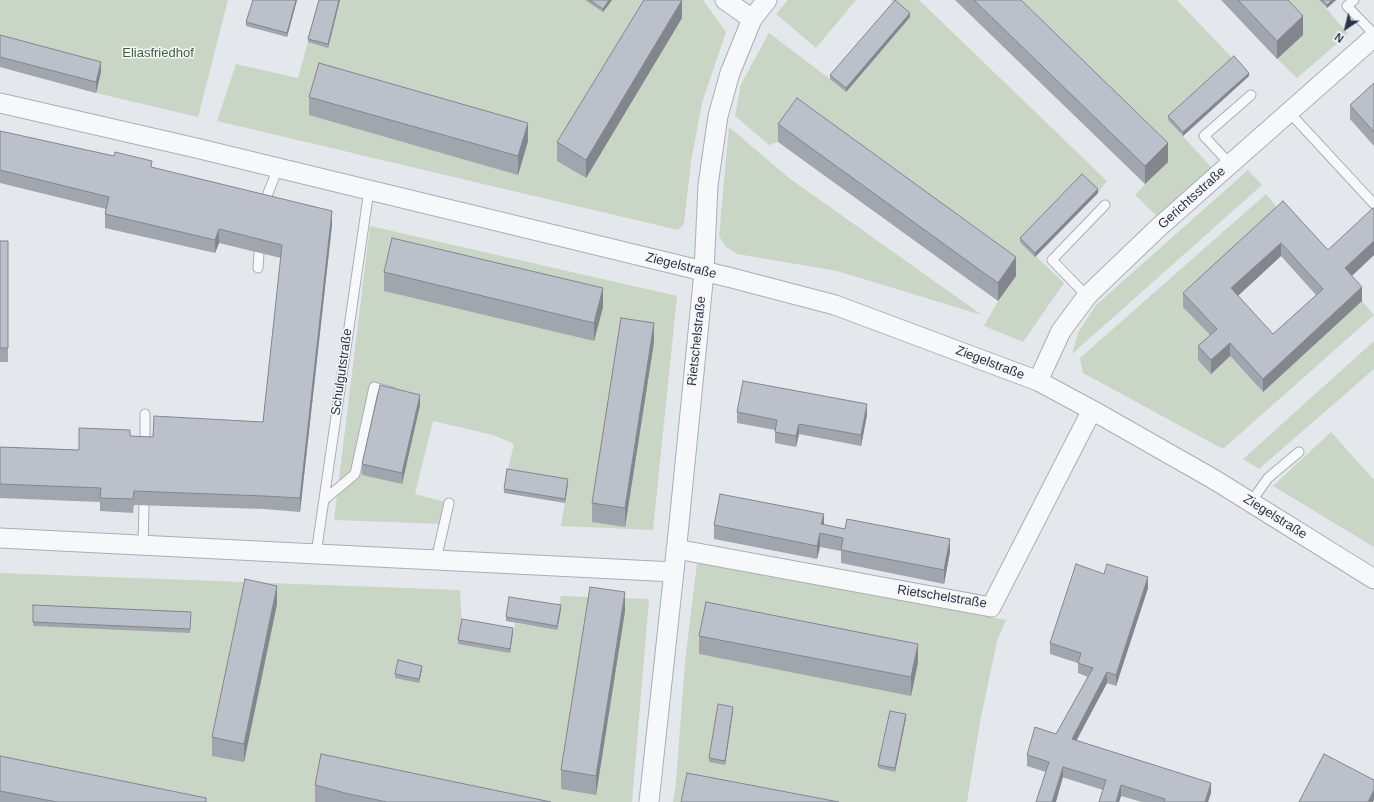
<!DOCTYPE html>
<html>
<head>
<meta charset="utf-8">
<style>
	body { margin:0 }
	#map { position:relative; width:1374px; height:802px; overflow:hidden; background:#e4e7ec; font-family:Helvetica,sans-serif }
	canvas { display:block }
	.north { position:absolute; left:1326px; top:8px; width:40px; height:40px; -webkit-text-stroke:3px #f4f6f9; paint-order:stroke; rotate:215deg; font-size:11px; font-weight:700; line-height:16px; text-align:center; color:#2b3445 }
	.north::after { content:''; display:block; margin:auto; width:14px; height:18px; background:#2b3445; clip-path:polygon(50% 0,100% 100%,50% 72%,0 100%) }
</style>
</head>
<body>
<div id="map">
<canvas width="1374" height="802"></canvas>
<div class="north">N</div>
</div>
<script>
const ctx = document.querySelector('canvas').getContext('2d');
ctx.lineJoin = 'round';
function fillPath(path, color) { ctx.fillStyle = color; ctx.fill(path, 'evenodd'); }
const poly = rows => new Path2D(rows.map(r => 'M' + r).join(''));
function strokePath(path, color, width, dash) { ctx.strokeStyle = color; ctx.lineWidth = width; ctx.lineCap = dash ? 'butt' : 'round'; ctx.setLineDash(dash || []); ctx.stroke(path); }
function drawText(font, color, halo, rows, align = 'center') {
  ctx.font = font + ' Helvetica,sans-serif'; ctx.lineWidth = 3; ctx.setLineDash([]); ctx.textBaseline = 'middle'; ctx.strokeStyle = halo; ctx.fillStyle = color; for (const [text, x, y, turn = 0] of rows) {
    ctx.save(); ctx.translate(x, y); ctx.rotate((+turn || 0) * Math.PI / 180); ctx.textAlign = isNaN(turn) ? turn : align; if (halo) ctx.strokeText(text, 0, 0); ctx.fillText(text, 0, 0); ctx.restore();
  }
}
const green = poly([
	[0,0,228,0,198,117,96,93,0,67],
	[340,0,703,0,726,32,702,103,691,162,684,224,678,230,217,121,236,64,298,78,308,42,328,47],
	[788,0,856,0,816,48,776,14],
	[891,0,919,0,1107,181,1098,193,1082,178,1021,242,1064,283,1023,342,984,326,998,301,1016,275,797,117,778,142,769,145,735,116,741,84,769,33,830,79,910,16],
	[1001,0,1177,0,1234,60,1168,120,1213,169,1158,217,1135,195,1168,161],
	[1271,0,1319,0,1348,34,1297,78,1277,59,1303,35],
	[729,127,789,178,982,315,837,271,737,254,725,246,719,236],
	[1248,170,1262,185,1072,354,1078,333,1096,305],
	[1266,194,1283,215,1184,307,1263,392,1362,301,1374,315,1223,449,1083,373,1080,358],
	[370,226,677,296,653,530,561,526,568,483,507,473,514,444,493,435,433,421,415,494,449,503,444,524,334,520],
	[1374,341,1374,369,1259,469,1243,459],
	[1331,432,1374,480,1374,547,1273,486],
	[697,563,1006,620,997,641,980,722,967,802,673,802,676,782,685,662],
	[0,573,460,590,462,623,509,653,515,623,557,630,558,608,561,596,649,599,632,802,0,802]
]);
const service = poly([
	[1354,0,1347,6,1374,34],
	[1289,112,1374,204],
	[1230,164,1204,136,1251,95],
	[263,206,278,168],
	[258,268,259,253],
	[1087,296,1052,260,1105,205],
	[145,449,145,414],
	[324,500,355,474,374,387,392,392],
	[1251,502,1268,478,1299,452],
	[143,545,144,505],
	[316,554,369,190],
	[436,560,449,503]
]);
const minor = poly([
	[725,0,752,19],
	[0,103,196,148,369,190,732,278,835,305,1038,381,1092,410,1215,480,1374,579],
	[1038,381,1061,331,1087,296,1159,227,1374,37],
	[0,538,674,572],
	[676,549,991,607,1092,410],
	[649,802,678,534,704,272,708,185,718,116,730,73,752,19,767,0]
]);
const wall = poly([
	[253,0,297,0,287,37,246,26,246,22],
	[319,0,340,0,328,48,308,42,308,39],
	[585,0,612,0,603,12],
	[955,0,1021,0,1168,162,1145,184],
	[1221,0,1288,0,1303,35,1277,59],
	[1319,0,1336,0,1327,8],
	[910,17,846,92,830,79,830,75],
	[682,18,586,178,557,161,557,142],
	[0,35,101,72,96,93,0,67],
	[1249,76,1183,136,1168,120,1168,116],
	[1374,83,1374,146,1350,119,1350,105],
	[309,97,528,141,518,175,309,115],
	[778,124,1016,276,998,301,778,142],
	[0,131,152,168,332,225,300,512,264,509,134,505,133,513,100,511,100,502,0,498,0,447,79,450,130,436,153,437,263,422,281,258,219,243,215,253,105,228,105,214,106,209,0,183],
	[1098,193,1035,257,1020,242,1020,238],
	[1283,201,1328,250,1374,208,1374,255,1352,276,1362,301,1263,392,1230,356,1211,374,1198,360,1198,346,1210,335,1183,307,1183,293],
	[1281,256,1316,295,1273,334,1238,296],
	[0,241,8,241,8,362,0,362],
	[384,272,603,307,594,341,384,291],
	[654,342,625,527,592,522,592,503],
	[420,405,402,484,362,475,362,464],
	[737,412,867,415,861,446,799,434,796,447,775,443,775,430,737,423],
	[568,483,565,503,504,493,504,489],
	[714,525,824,525,950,552,944,584,841,563,841,551,820,547,817,559,714,539],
	[1148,588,1116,686,1107,683,1076,740,1211,793,1208,802,1142,802,1121,796,1119,802,1099,802,1103,790,1027,766,1027,755,1056,734,1088,677,1078,673,1078,663,1050,654,1050,643],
	[277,604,244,762,212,756,212,737],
	[33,605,191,612,190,633,33,626],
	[561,609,557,630,506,621,506,617],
	[625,611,596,795,561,789,561,770],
	[513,632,510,653,458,644,458,640],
	[699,636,918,662,911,696,699,654],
	[422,669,419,683,395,678,395,674],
	[733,710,725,765,709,762,709,758],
	[906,718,895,772,878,768,878,765],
	[0,756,206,802,0,802],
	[315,785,551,802,315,802]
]);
const shadedWall = poly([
	[296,0,297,0,287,37,287,33],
	[339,0,340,0,328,48,328,44],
	[609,0,612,0,603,12,603,9],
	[682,0,682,18,586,178,586,160],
	[1332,0,1336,0,1327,8,1327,5],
	[910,13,910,17,846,92,846,88],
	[1303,16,1303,35,1277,59,1277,41],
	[101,62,101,72,96,93,96,82],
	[1249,73,1249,76,1183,136,1183,132],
	[528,123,528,141,518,175,518,156],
	[1168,143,1168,162,1145,184,1145,166],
	[1098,189,1098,193,1035,257,1035,253],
	[332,211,332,225,300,512,300,498],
	[219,229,219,243,215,253,215,240],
	[1374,241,1374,255,1345,282,1345,268],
	[1281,243,1281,256,1231,302,1231,288],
	[1016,257,1016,276,998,301,998,283],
	[1362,287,1362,301,1263,392,1263,379],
	[603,288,603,307,594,341,594,323],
	[654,323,654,342,625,527,625,508],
	[1230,343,1230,356,1211,374,1211,360],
	[420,395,420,405,402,484,402,473],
	[867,404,867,415,861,446,861,435],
	[799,424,799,434,796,447,796,436],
	[568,479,568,483,565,503,565,499],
	[824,514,824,528,821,524],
	[820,533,820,547,817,559,817,546],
	[950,539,950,552,944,584,944,570],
	[1148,577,1148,588,1116,686,1116,675],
	[277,586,277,604,244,762,244,744],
	[625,592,625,611,596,795,596,776],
	[561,605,561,609,557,630,557,626],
	[513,628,513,632,510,653,510,649],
	[918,644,918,662,911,696,911,677],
	[422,666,422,669,419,683,419,679],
	[1107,672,1107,683,1072,749,1072,739],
	[733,707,733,710,725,765,725,761],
	[906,714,906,718,895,772,895,768],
	[1063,767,1063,777,1056,802,1052,802],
	[1211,783,1211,793,1208,802,1205,802],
	[1121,785,1121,796,1119,802,1116,802],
	[1374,790,1374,800,1373,802,1368,802]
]);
const building = poly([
	[253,0,296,0,287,33,246,22,253,0],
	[319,0,339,0,328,44,308,39,319,0],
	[590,0,609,0,603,9,590,0],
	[644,0,682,0,586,160,557,142,644,0],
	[895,0,910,13,846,88,830,75,895,0],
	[974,0,1021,0,1168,143,1145,166,974,0],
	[1238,0,1288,0,1303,16,1277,41,1238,0],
	[1322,0,1332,0,1327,5,1322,0],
	[0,35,101,62,96,82,0,57,0,35],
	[1234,56,1249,73,1183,132,1168,116,1234,56],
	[319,63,528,123,518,156,309,97,319,63],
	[1374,83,1374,132,1350,105,1374,83],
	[797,98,1016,257,998,283,778,124,797,98],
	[0,131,114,156,115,152,152,161,151,167,332,211,300,498,264,496,134,491,133,499,100,498,101,488,0,484,0,447,79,450,79,428,130,430,130,436,153,437,154,416,263,422,282,245,219,229,215,240,105,214,109,197,0,170,0,131],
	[1082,174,1098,189,1035,253,1020,238,1082,174],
	[1283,201,1328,250,1373,208,1374,208,1374,241,1345,268,1362,287,1263,379,1230,343,1211,360,1198,346,1217,329,1183,293,1283,201],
	[1281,243,1323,289,1273,334,1231,288,1281,243],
	[392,238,603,288,594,323,384,272,392,238],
	[0,241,8,241,8,348,0,348,0,241],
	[621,318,654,323,625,508,592,503,621,318],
	[743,381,867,404,861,435,799,424,796,436,775,432,777,420,737,412,743,381],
	[380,385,420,395,402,473,362,464,380,385],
	[507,469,568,479,565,499,504,489,507,469],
	[720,494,824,514,821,524,845,529,847,519,950,539,944,570,841,550,843,538,820,533,817,546,714,525,720,494],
	[1076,564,1104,574,1107,564,1148,577,1116,675,1107,672,1072,739,1211,783,1205,802,1164,802,1165,799,1121,785,1116,802,1099,802,1106,780,1063,767,1052,802,1036,802,1049,762,1027,755,1035,727,1056,734,1093,668,1078,663,1081,653,1050,643,1076,564],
	[245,579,277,586,244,744,212,737,245,579],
	[590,587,625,592,596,776,561,770,590,587],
	[509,597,561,605,557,626,506,617,509,597],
	[706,602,918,644,911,677,699,636,706,602],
	[33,605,191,612,190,629,33,622,33,605],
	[462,619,513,628,510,649,458,640,462,619],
	[398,660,422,666,419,679,395,674,398,660],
	[718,704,733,707,725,761,709,758,718,704],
	[890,711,906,714,895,768,878,765,890,711],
	[321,754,551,802,387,802,349,794,315,785,321,754],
	[1324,754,1374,780,1374,790,1368,802,1299,802,1324,754],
	[0,756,206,798,206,802,57,802,0,791,0,756],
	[687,773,839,802,681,802,687,773]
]);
const parkNames = [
	["Eliasfriedhof",158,53]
];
const streetNames = [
	["Gerichtsstraße",1192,198,-42],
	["Ziegelstraße",681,266,14],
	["Rietschelstraße",697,341,-84],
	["Ziegelstraße",990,363,21],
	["Schulgutstraße",342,372,-82],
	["Ziegelstraße",1275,517,32],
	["Rietschelstraße",942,597,9]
];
fillPath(green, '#c9d6c5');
strokePath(service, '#a9aeb7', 11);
strokePath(minor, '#a9aeb7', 21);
strokePath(service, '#f7f8fa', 9);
strokePath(minor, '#f7f8fa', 19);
fillPath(wall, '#a1a5ae');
fillPath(shadedWall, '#83868d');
fillPath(building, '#bbc0ca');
strokePath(building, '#83868d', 1);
drawText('13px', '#3f6138', '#f4f6f9', parkNames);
drawText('13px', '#2b3445', '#f4f6f9', streetNames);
</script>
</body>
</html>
